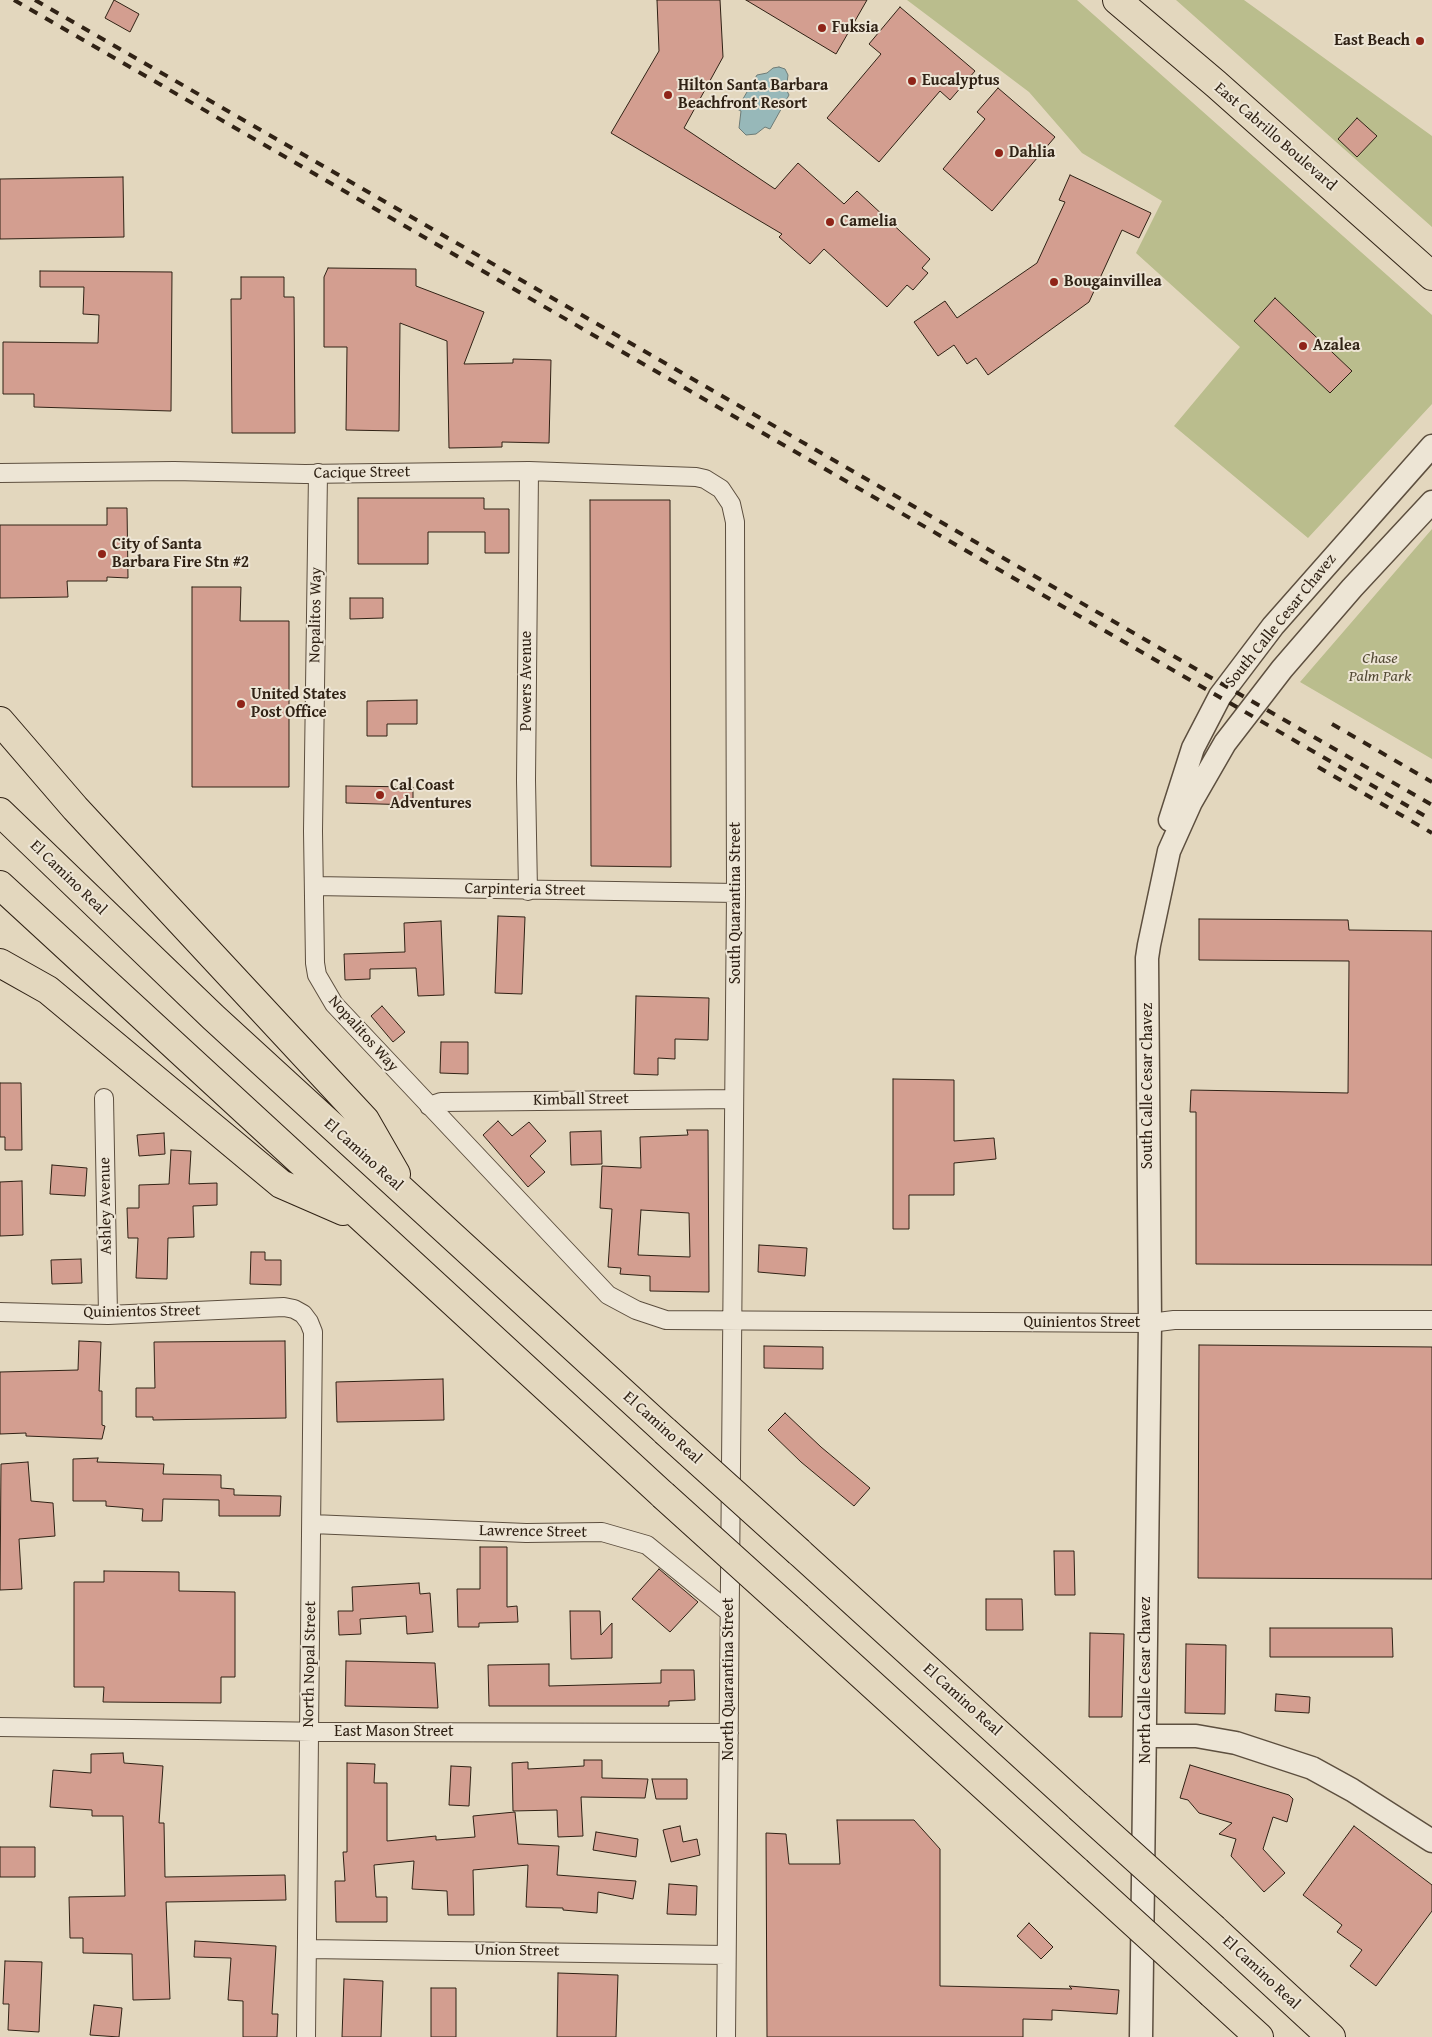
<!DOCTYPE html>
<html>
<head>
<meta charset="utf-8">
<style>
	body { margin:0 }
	canvas { display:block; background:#e3d7be }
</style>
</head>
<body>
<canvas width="1432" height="2037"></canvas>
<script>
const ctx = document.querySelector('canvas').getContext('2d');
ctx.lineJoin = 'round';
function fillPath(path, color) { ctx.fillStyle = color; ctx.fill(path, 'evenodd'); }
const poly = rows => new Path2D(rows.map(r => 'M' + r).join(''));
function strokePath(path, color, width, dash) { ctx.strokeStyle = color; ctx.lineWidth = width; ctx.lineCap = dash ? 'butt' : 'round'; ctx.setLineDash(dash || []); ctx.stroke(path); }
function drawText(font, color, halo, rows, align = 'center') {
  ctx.font = font + ' "Gentium Book Plus",serif'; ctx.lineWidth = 4; ctx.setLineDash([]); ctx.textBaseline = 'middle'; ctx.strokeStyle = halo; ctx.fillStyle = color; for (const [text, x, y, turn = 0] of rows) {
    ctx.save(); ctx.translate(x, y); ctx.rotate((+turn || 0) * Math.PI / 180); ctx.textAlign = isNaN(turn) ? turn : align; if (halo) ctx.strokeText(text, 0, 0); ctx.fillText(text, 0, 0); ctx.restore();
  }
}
const green = poly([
	[907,0,1077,0,1432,315,1432,404,1308,538,1174,426,1240,347,1136,253,1162,201,1082,153,1029,92],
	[1176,0,1244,0,1432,136,1432,227],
	[1432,529,1432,759,1300,682]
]);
const water = poly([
	[779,67,785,69,788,75,787,83,789,87,787,91,789,95,770,129,765,127,756,134,746,135,739,128,741,111,737,109,757,75,767,73,773,68,779,67]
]);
const building = poly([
	[114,0,139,14,130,32,105,18,114,0],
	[657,0,720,0,723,57,684,128,775,189,798,163,844,204,857,191,930,259,922,268,928,273,913,290,907,285,887,307,824,249,810,264,779,237,782,234,611,133,659,51,657,0],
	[746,0,867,0,836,54,746,0],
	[900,7,975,71,950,100,940,91,879,162,827,118,881,54,869,44,900,7],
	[998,88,1055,137,992,211,943,169,985,119,977,112,998,88],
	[1357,118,1377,136,1357,157,1338,139,1357,118],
	[1070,175,1151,213,1139,238,1122,230,1089,302,988,375,976,358,967,364,954,345,938,356,914,322,945,301,957,318,1037,263,1065,202,1059,200,1070,175],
	[123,177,124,237,0,239,0,179,123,177],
	[328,268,416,269,416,286,484,312,464,364,513,363,513,359,551,360,549,443,502,442,502,447,449,448,447,341,400,323,399,431,346,430,347,347,324,347,324,277,328,268],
	[40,271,172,272,171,411,34,407,34,394,3,394,3,342,98,343,99,315,83,314,84,287,40,287,40,271],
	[241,277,284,277,284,297,294,297,295,433,232,433,231,299,241,299,241,277],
	[1275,298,1352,371,1330,393,1254,321,1275,298],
	[358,498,484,498,484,509,509,509,509,553,485,553,485,532,428,532,428,564,358,564,358,498],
	[590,500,670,500,671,867,591,866,590,500],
	[107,508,127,508,128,578,107,577,107,581,67,581,68,597,0,598,0,525,107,525,107,508],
	[192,587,241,587,240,621,289,621,289,787,192,787,192,587],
	[350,598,383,598,383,618,350,619,350,598],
	[417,700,417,724,387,724,387,736,367,736,367,701,417,700],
	[346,786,413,787,413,805,346,803,346,786],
	[498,916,525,917,522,994,495,993,498,916],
	[1199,919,1348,920,1349,930,1432,931,1432,1265,1196,1264,1196,1112,1190,1112,1191,1090,1348,1093,1349,961,1199,960,1199,919],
	[441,921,444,995,418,996,416,968,370,969,370,979,345,980,344,954,405,952,404,923,441,921],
	[636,996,709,998,708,1040,675,1039,675,1059,658,1058,658,1075,634,1074,636,996],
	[382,1006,405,1032,393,1042,371,1016,382,1006],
	[441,1042,468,1042,468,1074,440,1073,441,1042],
	[893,1079,954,1080,954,1141,994,1138,996,1159,954,1163,954,1195,909,1195,909,1229,893,1229,893,1079],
	[0,1083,21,1083,22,1150,5,1150,5,1137,0,1137,0,1083],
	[498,1121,512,1136,529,1122,546,1141,530,1156,545,1172,528,1187,483,1135,498,1121],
	[687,1130,708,1130,709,1292,650,1291,650,1276,620,1274,621,1268,608,1267,612,1209,600,1208,602,1166,641,1168,640,1137,688,1135,687,1130],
	[641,1210,689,1213,690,1257,638,1255,641,1210],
	[601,1131,602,1164,571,1165,570,1132,601,1131],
	[164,1133,165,1154,139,1156,137,1135,164,1133],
	[171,1150,191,1151,189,1184,217,1183,217,1205,193,1206,194,1237,168,1238,167,1279,136,1278,138,1238,128,1238,127,1208,139,1208,139,1185,169,1184,171,1150],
	[52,1165,87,1168,85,1196,50,1194,52,1165],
	[22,1181,23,1235,0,1236,0,1182,22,1181],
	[759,1245,807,1248,805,1276,758,1272,759,1245],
	[251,1252,265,1252,265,1260,281,1260,281,1285,250,1284,251,1252],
	[81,1259,82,1283,52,1284,51,1260,81,1259],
	[79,1341,101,1342,99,1391,102,1391,102,1425,105,1426,102,1439,26,1436,26,1433,0,1434,0,1372,78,1370,79,1341],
	[285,1341,286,1418,153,1420,153,1417,136,1417,136,1388,155,1388,154,1342,285,1341],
	[1199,1345,1432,1347,1432,1579,1198,1578,1199,1345],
	[764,1346,823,1347,823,1369,764,1368,764,1346],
	[443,1379,444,1420,337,1422,336,1382,443,1379],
	[785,1413,821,1447,870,1488,854,1506,801,1462,768,1430,785,1413],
	[98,1458,97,1462,164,1464,163,1474,221,1475,221,1488,234,1489,234,1495,281,1496,280,1516,219,1516,219,1500,163,1499,162,1521,142,1521,143,1509,106,1506,106,1501,73,1501,73,1459,98,1458],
	[28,1462,31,1501,53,1503,55,1536,19,1539,22,1589,0,1590,1,1464,28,1462],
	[480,1547,507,1547,507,1607,517,1606,518,1622,479,1623,479,1627,458,1627,457,1589,480,1589,480,1547],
	[1054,1551,1074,1551,1075,1595,1055,1595,1054,1551],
	[659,1569,698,1602,670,1632,632,1599,659,1569],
	[104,1571,179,1572,179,1591,235,1592,235,1677,221,1677,221,1703,103,1702,104,1687,74,1687,74,1582,104,1582,104,1571],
	[419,1583,420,1594,430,1593,433,1632,407,1634,406,1616,360,1619,361,1634,339,1635,338,1611,353,1611,352,1587,419,1583],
	[986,1599,1022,1599,1023,1630,986,1630,986,1599],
	[570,1611,600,1611,601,1635,612,1623,612,1658,571,1659,570,1611],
	[1270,1628,1392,1628,1393,1657,1270,1657,1270,1628],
	[1090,1633,1124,1634,1122,1717,1089,1717,1090,1633],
	[1186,1644,1226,1645,1225,1714,1185,1713,1186,1644],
	[346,1661,435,1663,438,1708,345,1706,346,1661],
	[549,1664,549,1686,661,1683,661,1670,694,1670,695,1700,669,1701,669,1706,489,1706,488,1665,549,1664],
	[1276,1694,1310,1697,1309,1713,1275,1711,1276,1694],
	[123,1753,124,1763,163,1766,159,1823,164,1823,165,1877,285,1875,286,1900,166,1902,170,1999,133,2000,132,1954,83,1953,83,1938,70,1938,69,1897,125,1896,123,1816,92,1816,92,1810,50,1807,53,1770,91,1773,91,1754,123,1753],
	[584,1760,602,1760,602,1778,648,1779,645,1798,581,1797,583,1836,558,1837,557,1810,513,1811,512,1763,528,1762,528,1769,584,1766,584,1760],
	[347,1763,375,1764,374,1783,387,1783,387,1841,436,1836,436,1840,475,1837,473,1816,515,1812,518,1844,559,1846,557,1875,636,1881,633,1899,598,1892,597,1913,563,1910,563,1908,526,1907,528,1865,473,1870,474,1915,448,1915,447,1891,412,1889,414,1861,374,1865,376,1897,387,1897,387,1922,336,1922,335,1881,345,1881,343,1852,347,1852,347,1763],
	[1190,1765,1289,1795,1293,1799,1287,1822,1273,1817,1263,1849,1285,1873,1264,1892,1231,1856,1236,1839,1219,1834,1232,1823,1199,1813,1188,1800,1180,1798,1190,1765],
	[451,1766,471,1767,469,1806,449,1805,451,1766],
	[652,1779,687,1779,687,1799,656,1799,652,1779],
	[837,1820,914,1820,940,1849,940,1986,1072,1989,1069,1986,1119,1990,1117,2014,1052,2010,1052,2020,1023,2019,1023,2037,767,2037,766,1833,786,1834,789,1864,840,1864,837,1820],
	[680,1826,683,1842,697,1839,700,1855,671,1862,663,1830,680,1826],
	[1354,1826,1432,1885,1432,1911,1376,1986,1350,1966,1362,1950,1337,1932,1342,1925,1303,1895,1354,1826],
	[596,1832,638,1839,636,1857,593,1850,596,1832],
	[0,1847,35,1847,35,1877,0,1877,0,1847],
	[669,1884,697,1886,696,1915,667,1914,669,1884],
	[1029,1923,1053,1947,1041,1959,1017,1936,1029,1923],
	[195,1941,276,1946,272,2014,278,2014,277,2037,243,2037,243,2001,228,2000,231,1958,194,1957,195,1941],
	[5,1961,42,1962,39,2032,8,2030,9,2004,3,2004,5,1961],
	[558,1973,618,1975,616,2037,557,2037,558,1973],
	[344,1979,383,1981,381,2037,342,2037,344,1979],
	[431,1988,456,1988,456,2037,431,2037,431,1988],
	[94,2005,122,2008,119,2037,90,2035,94,2005]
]);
const minor = poly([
	[0,473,174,471,305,474,529,471,696,477,705,479,721,489,731,504,735,522,736,893,726,2037],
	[318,473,313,831,315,963,317,975,334,1004,608,1295,636,1310,666,1320,1150,1323,1174,1320,1432,1320],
	[314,886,736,893],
	[528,891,526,780,529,471],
	[104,1098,108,1315],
	[429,1106,441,1102,734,1099],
	[0,1312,108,1315,284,1307,294,1309,303,1314,309,1322,313,1332,306,2037],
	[312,1524,526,1533,602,1532,647,1545,729,1612],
	[0,1727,329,1732,729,1733],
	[308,1949,726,1955]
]);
const tertiary = poly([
	[1170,820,1193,748,1220,696,1273,626,1432,446],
	[1146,1736,1196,1736,1236,1743,1312,1768,1352,1790,1432,1841],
	[1141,2037,1150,1323,1147,958,1149,945,1169,851,1191,802,1225,743,1282,669,1352,588,1432,502]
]);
const primary = poly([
	[1117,0,1216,84,1432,276]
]);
const motorway = poly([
	[0,721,75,808,365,1120,396,1174],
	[0,812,213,1017,665,1431],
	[0,885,663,1495],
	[0,963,48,990,281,1184,343,1211],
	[799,1552,1079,1807],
	[798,1617,1077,1871],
	[1214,1929,1331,2037],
	[1212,1994,1259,2037]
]);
const rail = poly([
	[14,0,1432,820],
	[35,0,1432,805],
	[1332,724,1432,782],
	[1318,767,1432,833]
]);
const motorwayBridge = poly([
	[665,1431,799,1552],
	[663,1495,798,1617],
	[1079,1807,1214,1929],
	[1077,1871,1212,1994]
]);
const markers = [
	[822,28,5,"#8f2418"],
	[1420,41,5,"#8f2418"],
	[912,81,5,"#8f2418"],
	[668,95,5,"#8f2418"],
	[999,153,5,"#8f2418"],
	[830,222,5,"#8f2418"],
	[1054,282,5,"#8f2418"],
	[1303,346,5,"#8f2418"],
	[102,554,5,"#8f2418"],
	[241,704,5,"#8f2418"],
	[380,795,5,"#8f2418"]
];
const poiNames = [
	["Fuksia",832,28],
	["East Beach",1410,41,"right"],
	["Eucalyptus",922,81],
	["Hilton Santa Barbara",678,86],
	["Beachfront Resort",678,104],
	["Dahlia",1009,153],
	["Camelia",840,222],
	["Bougainvillea",1064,282],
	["Azalea",1313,346],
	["City of Santa",112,545],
	["Barbara Fire Stn #2",112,563],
	["United States",251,695],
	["Post Office",251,713],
	["Cal Coast",390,786],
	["Adventures",390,804]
];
const streetNames = [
	["East Cabrillo Boulevard",1275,137,41],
	["Cacique Street",362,473,-1],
	["Nopalitos Way",316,615,-89],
	["South Calle Cesar Chavez",1281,621,-51],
	["Powers Avenue",527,681,-90],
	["El Camino Real",68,878,44],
	["Carpinteria Street",525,890,1],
	["South Quarantina Street",736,903,-90],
	["Nopalitos Way",363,1034,48],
	["South Calle Cesar Chavez",1148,1086,-90],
	["Kimball Street",581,1100,-1],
	["El Camino Real",363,1155,42],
	["Ashley Avenue",106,1206,-91],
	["Quinientos Street",142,1312,-1],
	["Quinientos Street",1082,1323],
	["El Camino Real",662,1428,42],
	["Lawrence Street",533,1532,1],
	["North Nopal Street",310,1664,-89],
	["North Quarantina Street",729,1679,-90],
	["North Calle Cesar Chavez",1146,1680,-90],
	["El Camino Real",962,1700,42],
	["East Mason Street",394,1732],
	["Union Street",517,1951,1],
	["El Camino Real",1261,1973,43]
];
const parkNames = [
	["Chase",1380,659],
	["Palm Park",1380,677]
];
fillPath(green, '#babd8d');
fillPath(water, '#97b8b9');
strokePath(water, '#6e7c77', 1);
fillPath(building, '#d39e90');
strokePath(building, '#302215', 1);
strokePath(minor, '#5d4f3f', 20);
strokePath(tertiary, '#5d4f3f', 25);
strokePath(primary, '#302215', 30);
strokePath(motorway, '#302215', 30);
strokePath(minor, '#ede5d5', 18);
strokePath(tertiary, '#ede5d5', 22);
strokePath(primary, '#e3d7be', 28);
strokePath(motorway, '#e3d7be', 28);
strokePath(rail, '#302215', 4, [9, 9]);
strokePath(motorwayBridge, '#302215', 30, []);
strokePath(motorwayBridge, '#e3d7be', 28);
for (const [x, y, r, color] of markers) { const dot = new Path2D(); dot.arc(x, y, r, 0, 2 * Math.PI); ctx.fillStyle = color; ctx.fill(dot); strokePath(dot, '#ede5d5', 2); }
drawText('bold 16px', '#302215', '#ede5d5', poiNames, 'left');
drawText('16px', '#302215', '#ede5d5', streetNames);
drawText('italic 16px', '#524933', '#ede5d5', parkNames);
</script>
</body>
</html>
